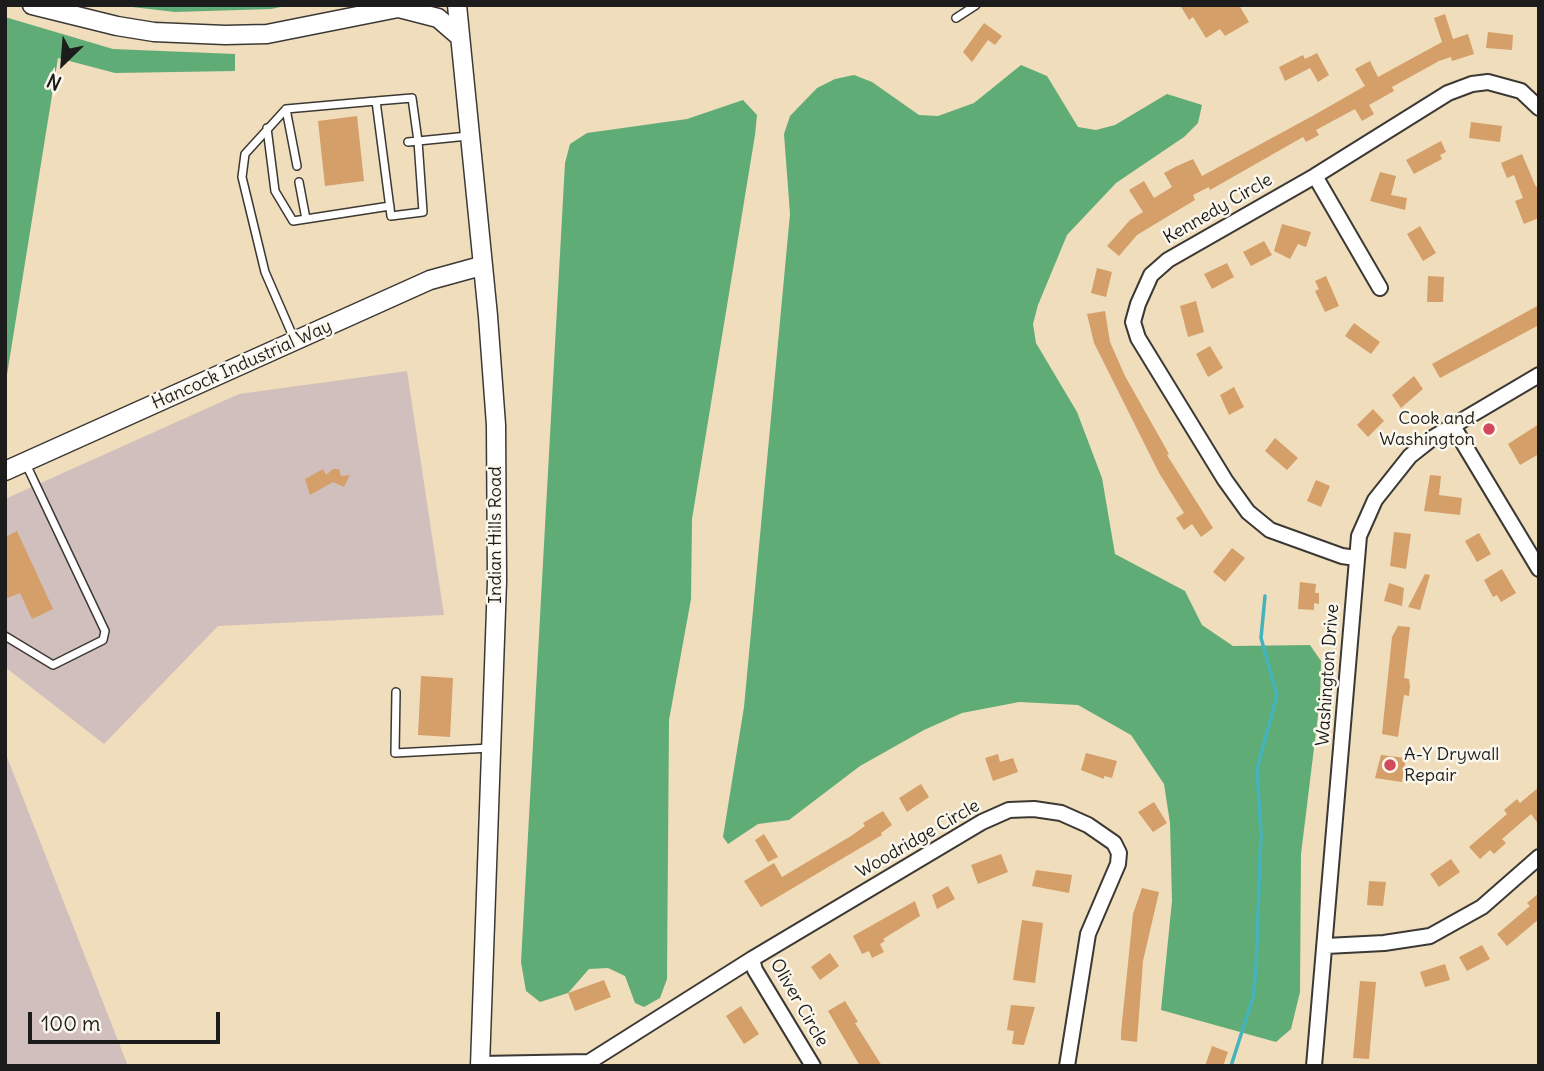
<!DOCTYPE html>
<html>
<head>
<meta charset="utf-8">
<style>
	body { margin:0 }
	#map { position:relative; width:1544px; height:1071px; overflow:hidden; background:#f0ddbc; font-family:Delius,sans-serif }
	canvas { display:block }
	.frame { position:absolute; inset:0; border:7px solid #1c1c1c; pointer-events:none }
	.north { position:absolute; left:28px; top:28px; width:70px; height:70px; -webkit-text-stroke:5px #fbf7ec; paint-order:stroke; rotate:205deg; font-size:19px; font-weight:700; line-height:28px; text-align:center; color:#1c1c1c }
	.north::after { content:''; display:block; margin:auto; width:24px; height:32px; background:#1c1c1c; clip-path:polygon(50% 0,100% 100%,50% 72%,0 100%) }
	.scale { position:absolute; left:28px; top:1012px; width:192px; height:32px; box-sizing:border-box; border:4px solid #1c1c1c; border-top:0; padding-left:9px; font-size:21px; line-height:24px; white-space:nowrap; color:#1c1c1c; -webkit-text-stroke:5px #fbf7ec; paint-order:stroke }
</style>
</head>
<body>
<div id="map">
<canvas width="1544" height="1071"></canvas>
<div class="frame"></div>
<div class="north">N</div>
<div class="scale">100 m</div>
</div>
<script>
const ctx = document.querySelector('canvas').getContext('2d');
ctx.lineJoin = 'round';
function fillPath(path, color) { ctx.fillStyle = color; ctx.fill(path, 'evenodd'); }
const poly = rows => new Path2D(rows.map(r => 'M' + r).join(''));
function strokePath(path, color, width, dash) { ctx.strokeStyle = color; ctx.lineWidth = width; ctx.lineCap = dash ? 'butt' : 'round'; ctx.setLineDash(dash || []); ctx.stroke(path); }
function drawText(font, color, halo, rows, align = 'center') {
  ctx.font = font + ' Delius,sans-serif'; ctx.lineWidth = 5; ctx.setLineDash([]); ctx.textBaseline = 'middle'; ctx.strokeStyle = halo; ctx.fillStyle = color; for (const [text, x, y, turn = 0] of rows) {
    ctx.save(); ctx.translate(x, y); ctx.rotate((+turn || 0) * Math.PI / 180); ctx.textAlign = isNaN(turn) ? turn : align; if (halo) ctx.strokeText(text, 0, 0); ctx.fillText(text, 0, 0); ctx.restore();
  }
}
const industrial = poly([
	[407,371,444,615,218,626,104,744,5,667,5,499,239,394],
	[5,752,128,1066,5,1066]
]);
const forest = poly([
	[115,5,290,5,271,9,175,12],
	[5,17,113,49,235,54,235,71,115,73,58,58,5,387],
	[1021,65,1047,76,1078,127,1096,130,1115,125,1167,94,1202,105,1198,123,1184,137,1116,183,1067,235,1038,305,1033,324,1036,343,1077,412,1102,478,1115,554,1185,591,1202,625,1233,646,1310,645,1321,661,1320,699,1301,854,1300,992,1291,1029,1276,1042,1161,1010,1172,901,1170,823,1164,784,1131,735,1078,705,1019,702,962,713,924,730,860,766,789,820,758,824,728,844,723,837,744,707,790,214,784,134,790,116,817,88,835,79,854,75,872,82,919,115,938,116,974,103],
	[743,100,757,115,755,135,692,519,691,599,669,720,667,979,660,998,644,1007,635,1003,625,976,608,968,589,969,568,993,540,1002,526,991,521,962,565,163,570,144,587,133,687,119]
]);
const stream = poly([
	[1231,1066,1253,997,1256,969,1261,833,1257,769,1277,695,1261,638,1265,596]
]);
const building = poly([
	[1180,5,1239,5,1249,22,1225,36,1220,29,1206,38,1193,17,1189,20],
	[1445,14,1453,39,1468,34,1474,54,1452,61,1451,57,1439,61,1392,87,1394,91,1369,105,1374,114,1362,121,1355,109,1316,130,1319,135,1306,142,1303,137,1210,190,1209,187,1193,195,1195,200,1137,235,1119,256,1107,246,1130,220,1143,212,1129,190,1144,181,1154,198,1172,187,1164,173,1175,167,1193,159,1202,176,1316,114,1365,86,1355,69,1370,61,1378,77,1442,42,1434,18],
	[984,23,1002,36,995,45,988,40,972,62,963,52],
	[1488,32,1513,35,1512,50,1486,48],
	[1317,53,1329,75,1318,82,1310,68,1285,81,1279,67,1303,55,1305,59],
	[357,116,364,181,325,186,318,121],
	[1471,122,1502,126,1500,142,1469,138],
	[1441,141,1446,152,1440,155,1442,159,1414,174,1406,160],
	[1522,154,1536,187,1539,185,1539,218,1524,224,1515,201,1523,198,1514,175,1507,178,1501,163],
	[1380,172,1396,176,1391,195,1407,198,1405,210,1370,201],
	[1282,224,1311,232,1306,247,1298,244,1290,259,1274,251],
	[1420,226,1436,253,1423,261,1407,234],
	[1264,241,1272,255,1251,266,1243,252],
	[1227,263,1234,277,1212,289,1204,274],
	[1097,268,1112,272,1106,297,1091,293],
	[1326,276,1339,306,1325,312,1315,291,1319,289,1315,281],
	[1428,276,1444,277,1443,302,1427,302],
	[1196,301,1204,332,1188,337,1180,306],
	[1539,305,1539,325,1440,378,1432,364],
	[1105,311,1110,342,1125,376,1169,454,1167,455,1213,528,1201,537,1192,524,1184,530,1176,518,1184,513,1159,473,1094,343,1087,314],
	[1354,323,1380,342,1371,354,1345,336],
	[1210,346,1223,368,1208,377,1196,354],
	[1414,376,1423,389,1401,408,1392,395],
	[1234,387,1244,407,1229,415,1220,395],
	[1373,409,1384,421,1368,437,1357,425],
	[1539,424,1539,454,1520,465,1508,444],
	[1275,438,1298,458,1287,470,1265,451],
	[323,469,326,475,333,469,339,469,341,476,350,475,344,487,333,482,310,495,305,479],
	[1430,475,1441,476,1439,495,1462,498,1460,515,1424,511],
	[1316,480,1330,486,1321,507,1307,501],
	[17,531,53,609,32,619,20,593,5,599,5,537],
	[1394,532,1411,534,1406,569,1390,566],
	[1479,533,1491,554,1477,562,1465,541],
	[1232,548,1245,558,1225,582,1213,572],
	[1502,569,1516,593,1501,602,1497,595,1493,597,1484,580],
	[1425,574,1430,575,1420,610,1408,607],
	[1300,582,1316,584,1315,593,1319,593,1319,604,1314,603,1314,610,1298,609],
	[1389,583,1404,588,1402,606,1384,601],
	[1398,626,1410,627,1404,678,1409,679,1410,686,1409,696,1404,695,1398,737,1382,734,1392,637],
	[421,676,453,678,450,737,418,735],
	[1086,753,1117,761,1112,778,1104,776,1104,779,1081,770],
	[998,754,1000,762,1013,758,1018,772,993,781,985,758],
	[1381,755,1406,758,1402,782,1375,778],
	[921,784,929,797,907,812,899,798],
	[1539,787,1539,825,1531,814,1502,839,1506,843,1494,854,1490,850,1480,859,1469,847,1507,814,1504,810,1517,799,1520,803],
	[1154,802,1167,823,1153,832,1138,812],
	[883,811,892,825,881,833,882,835,761,907,744,881,774,863,782,877,851,836,865,826,863,823],
	[764,834,778,857,768,862,755,840],
	[1001,854,1008,872,978,884,971,865],
	[1451,859,1460,872,1439,887,1430,874],
	[1036,870,1072,875,1069,893,1032,886],
	[1369,881,1386,882,1383,906,1367,905],
	[948,886,955,899,937,909,932,895],
	[1142,888,1159,892,1143,961,1137,1042,1121,1040,1121,1032,1133,914],
	[1539,893,1539,919,1507,946,1497,934,1530,906,1527,903],
	[915,901,920,916,883,939,885,941,880,944,884,952,872,958,869,951,862,954,853,936],
	[1022,920,1043,923,1035,983,1013,980],
	[1482,945,1490,959,1467,971,1459,957],
	[830,953,839,966,820,980,811,967],
	[1445,964,1450,980,1425,987,1420,972],
	[604,980,611,997,575,1011,568,993],
	[1360,981,1376,982,1369,1059,1353,1058],
	[845,1001,858,1022,855,1023,882,1066,860,1066,828,1011],
	[1011,1005,1035,1007,1024,1045,1012,1044,1014,1031,1007,1030],
	[741,1006,759,1034,744,1044,726,1016],
	[1212,1046,1228,1052,1223,1066,1205,1066]
]);
const service = poly([
	[956,18,976,5],
	[376,101,391,216,423,212,418,141,408,142],
	[286,109,297,166],
	[267,128,275,191,293,221,390,206],
	[299,182,306,219],
	[295,341,265,272,242,177,245,154,286,109,376,101,412,98,418,141,468,136],
	[5,636,53,665,103,640,105,631,25,462],
	[396,692,395,753,490,748]
]);
const minor = poly([
	[1315,176,1380,288],
	[1453,426,1539,569],
	[1356,558,1342,556,1270,530,1248,512,1225,480,1138,338,1133,322,1138,304,1151,275,1168,260,1315,176,1448,93,1472,84,1488,82,1521,91,1539,108],
	[1326,946,1384,943,1430,936,1482,907,1539,857],
	[752,959,755,970,813,1066],
	[480,1064,589,1062,752,959,982,822,1009,810,1034,809,1061,813,1088,825,1114,843,1119,853,1118,864,1088,934,1067,1066],
	[1314,1066,1359,536,1375,500,1410,456,1434,437,1539,375]
]);
const tertiary = poly([
	[32,5,117,26,154,32,225,35,267,34,413,5],
	[457,5,488,316,496,425,497,581,480,1066],
	[399,8,438,18,460,37],
	[5,471,430,280,481,266]
]);
const markers = [
	[1489,429,7,"#d1495b"],
	[1390,765,7,"#d1495b"]
];
const streetNames = [
	["Kennedy Circle",1218,209,-30],
	["Hancock Industrial Way",242,365,-24],
	["Indian Hills Road",496,535,-90],
	["Washington Drive",1328,675,-86],
	["Woodridge Circle",918,839,-30],
	["Oliver Circle",799,1003,60]
];
const poiNames = [
	["Cook and",1475,419],
	["Washington",1475,440],
	["A-Y Drywall",1404,755,"left"],
	["Repair",1404,776,"left"]
];
fillPath(industrial, '#d1bfbd');
fillPath(forest, '#60ac76');
strokePath(stream, '#44b3bc', 3.5);
fillPath(building, '#d49f68');
strokePath(service, '#3c3934', 10);
strokePath(minor, '#3c3934', 18);
strokePath(tertiary, '#3c3934', 21);
strokePath(service, '#fff', 7);
strokePath(minor, '#fff', 14);
strokePath(tertiary, '#fff', 18);
for (const [x, y, r, color] of markers) { const dot = new Path2D(); dot.arc(x, y, r, 0, 2 * Math.PI); ctx.fillStyle = color; ctx.fill(dot); strokePath(dot, '#fbf7ec', 2.5); }
drawText('18px', '#1c1c1c', '#fbf7ec', streetNames);
drawText('18px', '#1c1c1c', '#fbf7ec', poiNames, 'right');
</script>
</body>
</html>
